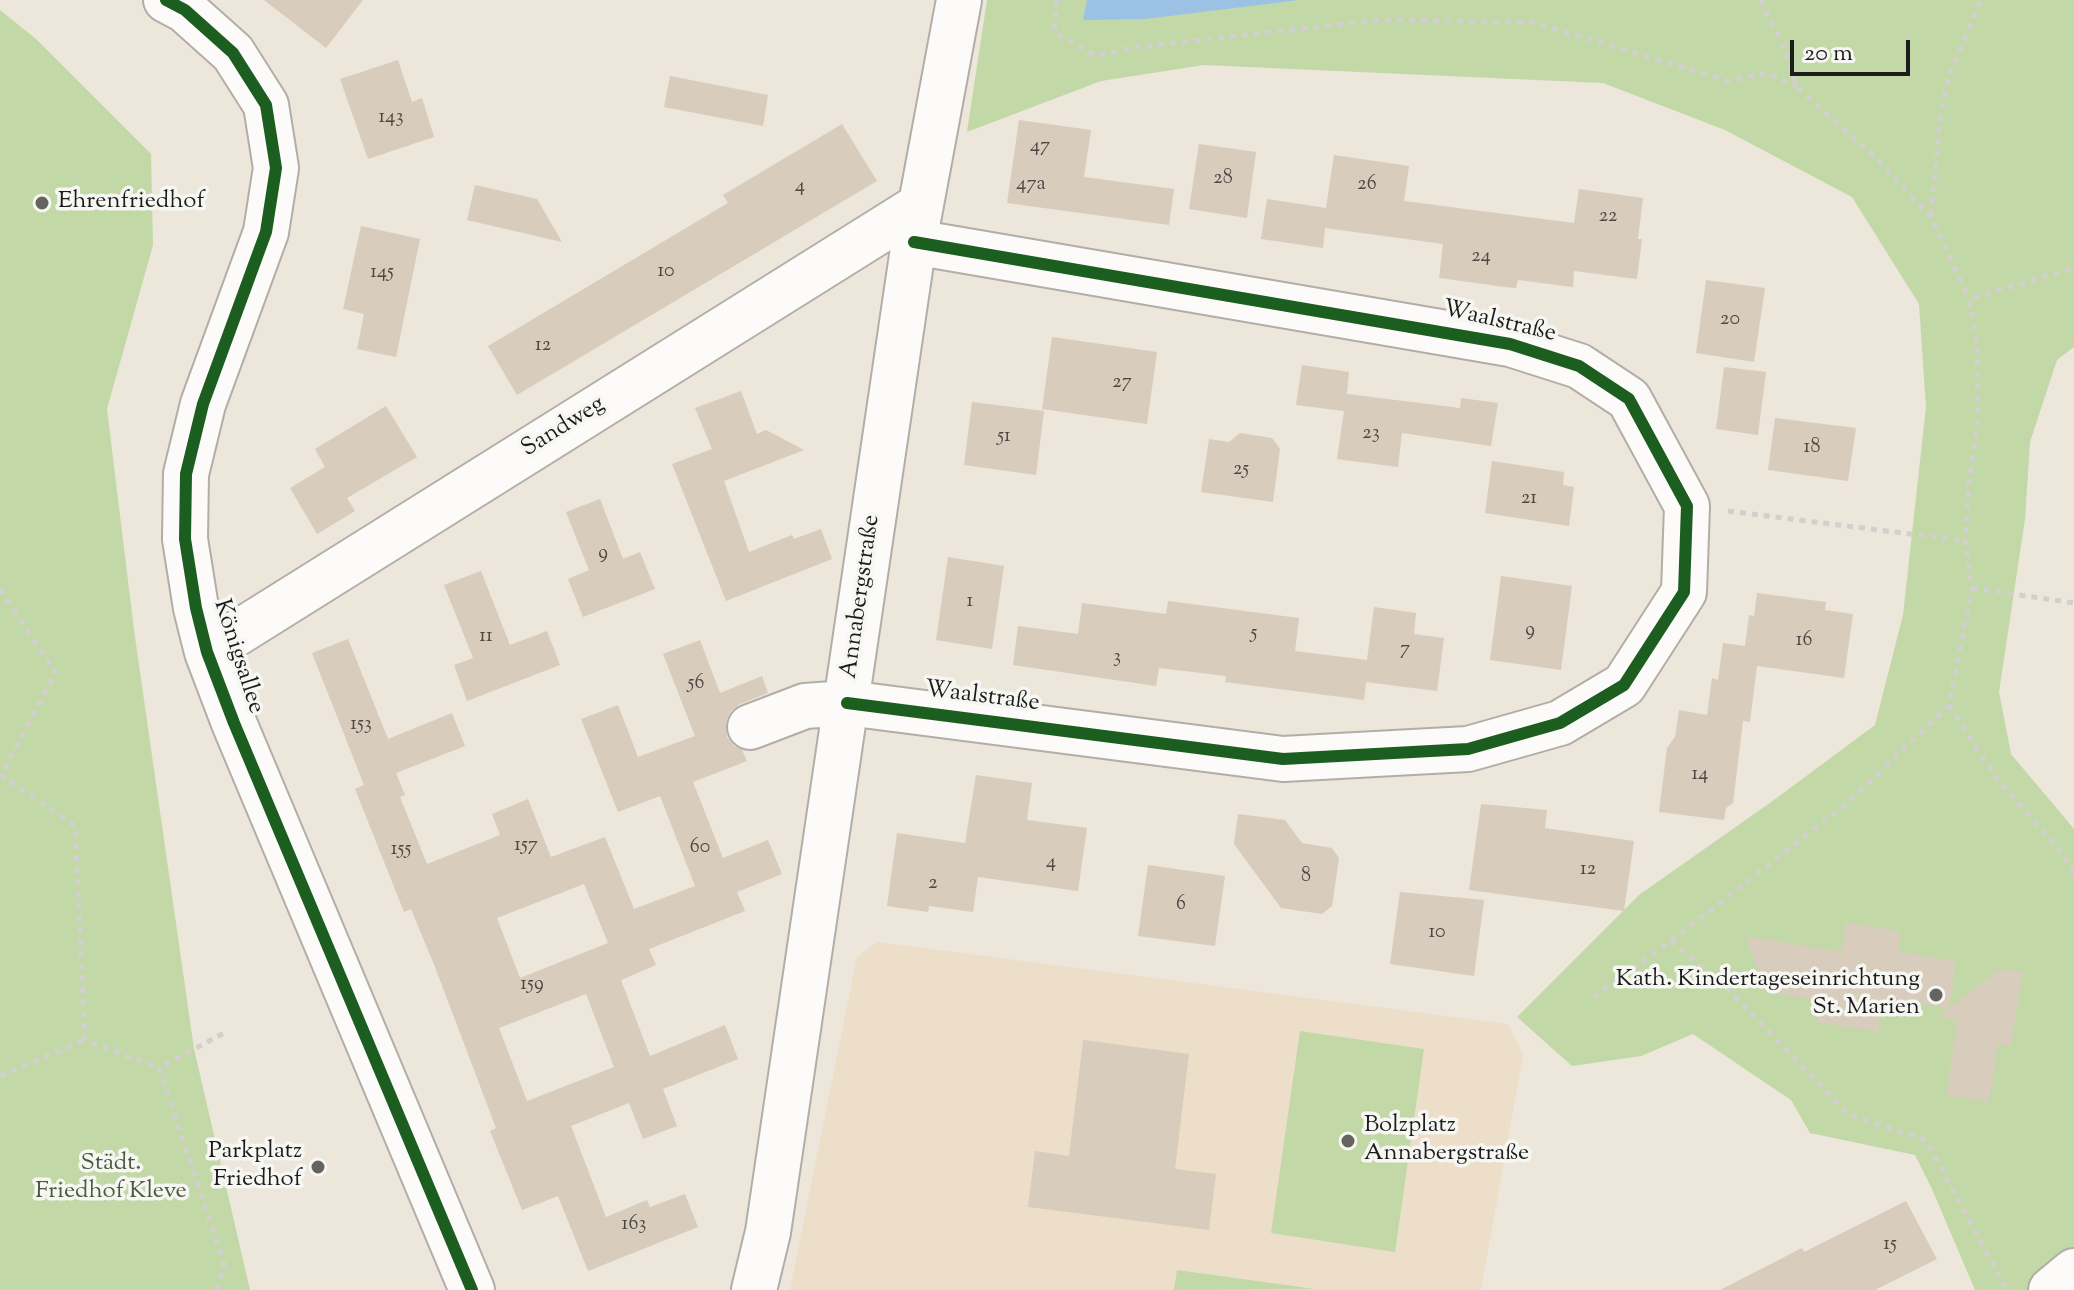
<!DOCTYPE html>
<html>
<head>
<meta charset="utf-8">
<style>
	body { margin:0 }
	#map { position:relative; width:2074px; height:1290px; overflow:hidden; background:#ece6db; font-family:"Sorts Mill Goudy",serif }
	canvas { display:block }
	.scale { position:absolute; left:1790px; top:40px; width:120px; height:36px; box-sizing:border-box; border:4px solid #1c1c1c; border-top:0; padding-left:10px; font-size:24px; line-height:28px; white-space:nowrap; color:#1c1c1c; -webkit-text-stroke:6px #f6f6f2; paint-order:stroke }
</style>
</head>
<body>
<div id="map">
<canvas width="2074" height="1290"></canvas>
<div class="scale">20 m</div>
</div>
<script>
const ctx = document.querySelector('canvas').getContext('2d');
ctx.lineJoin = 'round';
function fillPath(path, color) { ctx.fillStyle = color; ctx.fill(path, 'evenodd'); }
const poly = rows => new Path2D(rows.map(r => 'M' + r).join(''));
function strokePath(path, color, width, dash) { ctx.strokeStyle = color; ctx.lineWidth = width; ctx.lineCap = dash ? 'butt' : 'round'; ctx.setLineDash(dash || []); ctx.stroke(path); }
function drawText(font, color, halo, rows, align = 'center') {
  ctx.font = font + ' "Sorts Mill Goudy",serif'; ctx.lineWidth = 7; ctx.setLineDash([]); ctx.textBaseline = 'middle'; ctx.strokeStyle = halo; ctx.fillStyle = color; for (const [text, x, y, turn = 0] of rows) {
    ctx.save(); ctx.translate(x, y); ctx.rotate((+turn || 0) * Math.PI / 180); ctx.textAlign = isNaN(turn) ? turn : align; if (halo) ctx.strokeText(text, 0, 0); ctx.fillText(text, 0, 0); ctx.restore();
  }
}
const built = poly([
	[877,942,1508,1024,1523,1055,1481,1290,790,1290,857,957]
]);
const green = poly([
	[987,0,2074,0,2074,347,2057,360,2030,442,2025,519,1999,692,2011,754,2074,829,2074,1264,2041,1290,1975,1290,1932,1189,1915,1155,1810,1133,1791,1100,1693,1034,1641,1056,1572,1066,1517,1017,1639,895,1774,800,1875,725,1903,615,1926,407,1919,304,1852,197,1725,130,1603,83,1204,65,1101,81,967,132],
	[0,10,36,39,151,154,153,245,107,409,134,630,194,1049,250,1290,0,1290],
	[1300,1031,1424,1049,1395,1252,1271,1233],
	[1177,1270,1315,1289,1174,1290]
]);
const water = poly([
	[1087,0,1299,0,1145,19,1083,20]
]);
const building = poly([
	[264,0,363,0,326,48],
	[398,60,412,102,422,98,434,137,368,159,340,79],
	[670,76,768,95,763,126,664,107],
	[1019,120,1091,130,1084,177,1174,189,1169,225,1007,203],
	[842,124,877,181,517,395,488,346,728,203,723,195],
	[1199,144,1256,152,1247,218,1189,209],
	[1334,155,1409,166,1404,201,1574,223,1579,189,1643,198,1638,239,1642,239,1637,279,1574,271,1573,287,1518,280,1516,288,1505,287,1439,278,1443,244,1325,228,1323,248,1261,239,1267,199,1326,208],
	[475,185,537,199,562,242,467,220],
	[361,226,420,239,396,357,357,349,364,314,343,309],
	[1706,280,1765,288,1754,362,1696,353],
	[1052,337,1157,352,1147,424,1042,409],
	[1302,365,1349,372,1347,394,1460,408,1461,398,1498,403,1491,446,1402,433,1398,467,1337,459,1344,411,1296,405],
	[1724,367,1766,372,1758,435,1716,429],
	[741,391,757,434,766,430,804,450,724,481,749,552,792,535,794,539,821,529,832,559,726,601,672,464,712,449,695,408],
	[972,402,1044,411,1036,475,964,465],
	[386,406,417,457,347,498,355,511,317,534,290,488,325,467,315,449],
	[1775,418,1856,428,1848,481,1768,470],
	[1240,433,1272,438,1280,449,1273,502,1201,492,1209,439,1229,442],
	[1492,461,1564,472,1563,485,1574,487,1569,526,1485,513],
	[600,499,623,559,640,552,655,589,583,617,568,579,589,570,566,512],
	[948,557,1004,566,992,649,936,640],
	[481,571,510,645,547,631,560,665,467,701,454,665,473,658,444,585],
	[1501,576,1572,586,1561,670,1490,660],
	[1757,593,1826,602,1825,610,1853,614,1844,678,1757,666,1750,722,1743,721,1733,803,1726,808,1724,820,1659,812,1667,748,1675,737,1679,710,1707,715,1712,678,1718,680,1723,643,1745,646,1749,615,1754,616],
	[1168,601,1299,618,1295,651,1367,660,1374,607,1416,613,1414,634,1444,638,1437,691,1366,682,1364,700,1225,682,1226,676,1159,668,1156,686,1013,665,1018,626,1078,634,1082,603,1166,614],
	[348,639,388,739,452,713,465,746,396,773,405,795,400,797,427,864,500,835,492,814,528,799,551,857,605,837,634,909,695,886,660,796,618,812,581,719,618,705,638,757,695,736,663,654,700,640,720,693,762,676,768,693,740,704,730,712,726,722,727,737,734,746,742,750,747,761,693,782,723,858,768,840,782,874,737,892,745,911,649,949,656,965,621,980,650,1056,725,1025,738,1059,663,1089,677,1126,643,1139,629,1103,571,1126,606,1217,647,1200,650,1207,685,1194,698,1227,588,1271,558,1196,522,1210,490,1131,496,1128,435,967,411,909,404,912,355,789,364,785,312,653],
	[584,884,608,943,520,978,497,918],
	[586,994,614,1067,527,1101,499,1028],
	[976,775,1032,783,1027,820,1087,828,1078,891,978,877,973,912,929,906,928,912,887,906,897,833,965,843],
	[1481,804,1547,810,1545,828,1634,841,1624,911,1469,890],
	[1238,814,1285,820,1302,843,1332,848,1339,858,1332,906,1322,914,1281,908,1234,844],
	[1148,865,1225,876,1215,946,1138,936],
	[1400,892,1484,900,1474,976,1390,964],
	[1845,922,1901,932,1898,951,1956,961,1949,1008,2000,969,2023,972,2011,1046,1998,1044,1989,1102,1946,1095,1957,1022,1939,1015,1949,1008,1883,997,1878,1032,1817,1022,1820,1001,1766,992,1745,936,1841,952],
	[1083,1040,1189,1054,1175,1169,1216,1174,1209,1230,1028,1207,1035,1151,1069,1156],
	[1906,1201,1937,1259,1875,1290,1720,1290,1802,1248,1804,1252]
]);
const path = poly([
	[1057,0,1054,32,1096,56,1130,48,1382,20,1532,22,1728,81,1768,73,1797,87],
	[1760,0,1781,41,1797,87,1879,161,1931,217,1969,299],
	[1931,216,1940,119,1949,75,1981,0],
	[1728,511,1965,541],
	[1972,588,2074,603],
	[0,589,56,673,1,775,75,826,85,1040,159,1068],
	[1949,705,1995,776,2055,845,2074,872],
	[1671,941,1727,988,1849,1115,1926,1140,2007,1290],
	[1593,997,1671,941,1850,801,1949,705,1972,588,1965,541,1969,483,1978,416,1977,345,1969,299,2074,268],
	[0,1076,85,1040],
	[217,1290,224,1264,159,1068,224,1033]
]);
const minor = poly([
	[166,0,185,10,233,53,266,105,276,168,266,232,203,404,186,474,185,539,196,608,207,652,234,723,472,1290],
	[207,652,921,205],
	[750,727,805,706,847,703,1283,759,1468,749,1560,723,1624,685,1684,592,1687,506,1629,399,1579,366,1510,344,914,242],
	[754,1290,768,1232,914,242,959,0],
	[2051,1290,2074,1271]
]);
const cycleway = poly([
	[166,0,185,10,233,53,266,105,276,168,266,232,203,404,186,474,185,539,196,608,207,652,234,723,472,1290],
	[847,703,1283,759,1468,749,1560,723,1624,685,1684,592,1687,506,1629,399,1579,366,1510,344,914,242]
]);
const markers = [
	[42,203,8,"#65635f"],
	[1936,995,8,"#65635f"],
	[1348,1141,8,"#65635f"],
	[318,1167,8,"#65635f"]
];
const numberNames = [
	["143",391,119],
	["47",1040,148],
	["28",1223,180],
	["47a",1031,186],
	["26",1367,186],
	["4",800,188],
	["22",1608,218],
	["24",1481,258],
	["10",666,273],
	["145",382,274],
	["20",1730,321],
	["12",543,347],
	["27",1122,384],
	["23",1371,435],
	["51",1004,438],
	["18",1812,449],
	["25",1241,471],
	["21",1529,500],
	["9",603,555],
	["1",970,603],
	["9",1530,632],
	["5",1254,635],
	["11",486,638],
	["16",1804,642],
	["7",1405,651],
	["3",1117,659],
	["56",696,685],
	["153",361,726],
	["14",1700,776],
	["157",526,847],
	["60",700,849],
	["155",401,851],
	["4",1051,864],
	["12",1588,871],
	["8",1306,878],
	["2",933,885],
	["6",1181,906],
	["10",1437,934],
	["159",532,986],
	["163",634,1226],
	["15",1890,1246]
];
const poiNames = [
	["Ehrenfriedhof",58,203],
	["Kath. Kindertageseinrichtung",1920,981,"right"],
	["St. Marien",1920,1009,"right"],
	["Bolzplatz",1364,1127],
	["Annabergstraße",1364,1155],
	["Parkplatz",302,1153,"right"],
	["Friedhof",302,1181,"right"]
];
const streetNames = [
	["Waalstraße",1499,323,13],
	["Sandweg",564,428,-32],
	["Annabergstraße",862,597,-82],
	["Königsallee",237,657,72],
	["Waalstraße",982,698,7]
];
const parkNames = [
	["Städt.",111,1165],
	["Friedhof Kleve",111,1193]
];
fillPath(built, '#eddec9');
fillPath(green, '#c2d8a6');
fillPath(water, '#9bc2e5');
fillPath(building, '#d8ccbc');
strokePath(minor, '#b2aea7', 48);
strokePath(path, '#d2d0cd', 5, [6, 6]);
strokePath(minor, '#fcfbfa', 44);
strokePath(cycleway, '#1b5e20', 12);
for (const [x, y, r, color] of markers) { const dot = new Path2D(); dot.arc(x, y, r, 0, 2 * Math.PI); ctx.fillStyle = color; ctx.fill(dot); strokePath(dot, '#f6f6f2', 3); }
drawText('20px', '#4b4844', null, numberNames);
drawText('24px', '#1c1c1c', '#f6f6f2', poiNames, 'left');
drawText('24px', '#1c1c1c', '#f6f6f2', streetNames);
drawText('24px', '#4a5a3d', '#f6f6f2', parkNames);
</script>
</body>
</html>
